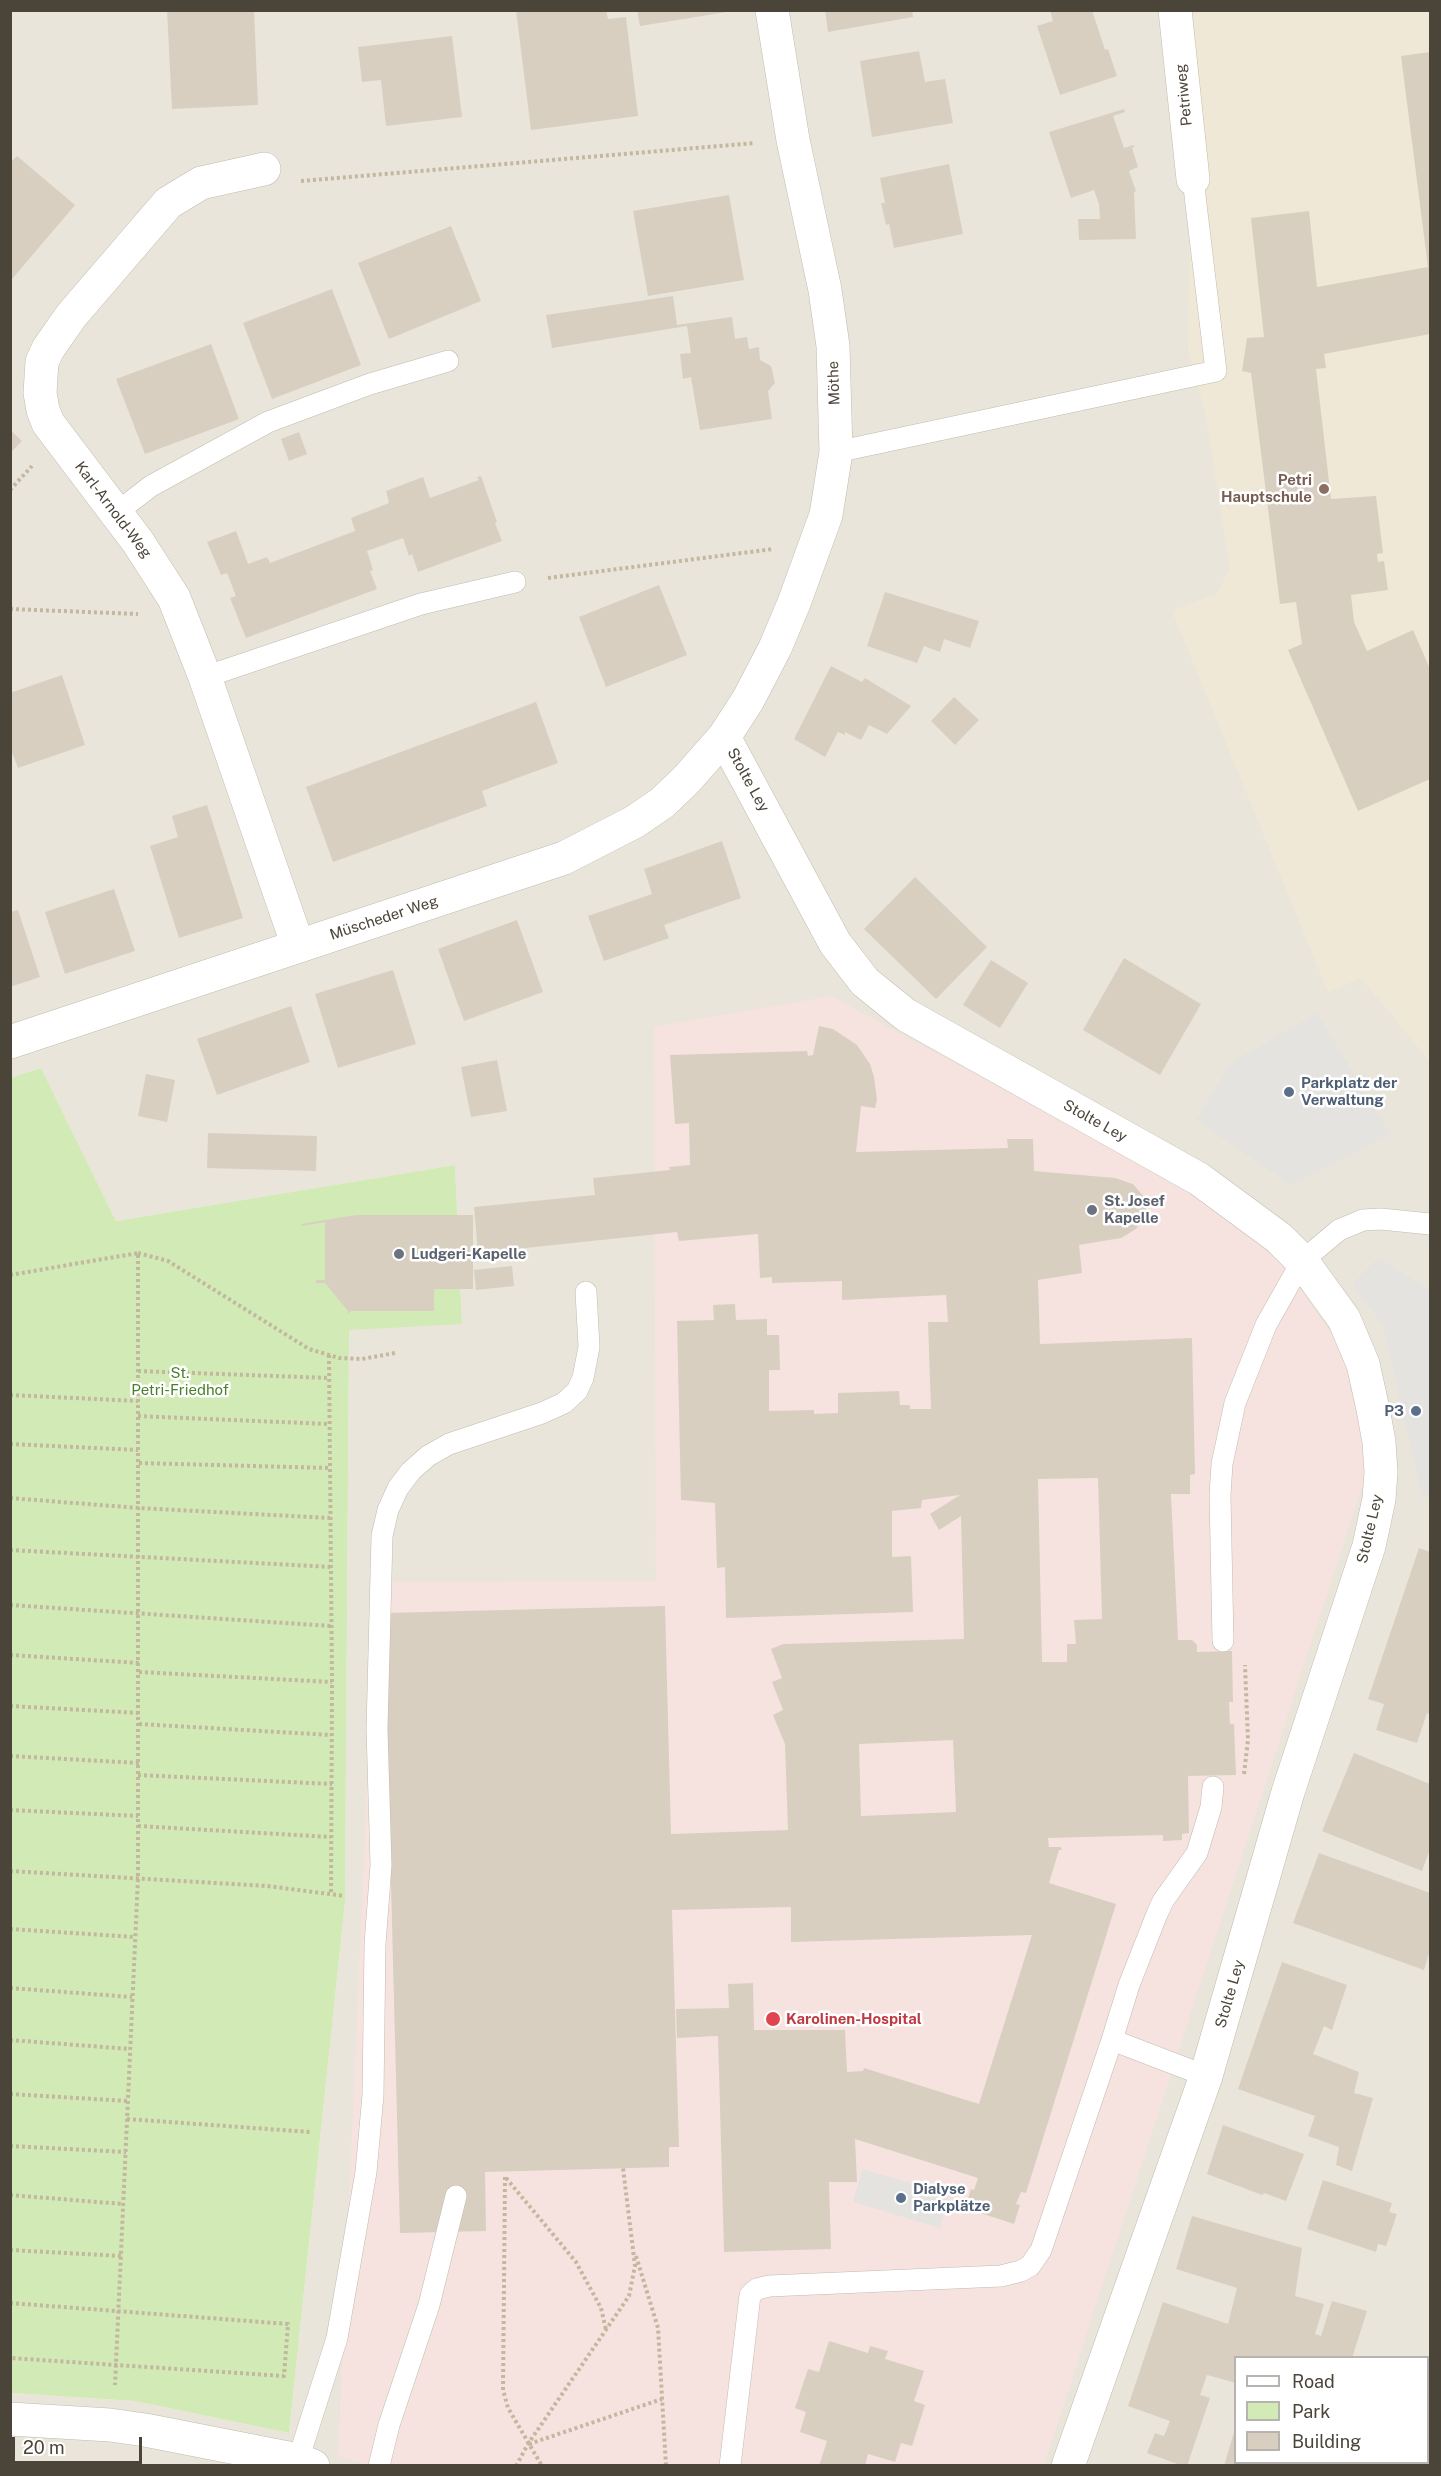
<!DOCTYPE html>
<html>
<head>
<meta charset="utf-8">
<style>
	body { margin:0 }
	#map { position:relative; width:1441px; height:2476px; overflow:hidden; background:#f6f3ec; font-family:"Public Sans",sans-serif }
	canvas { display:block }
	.frame { position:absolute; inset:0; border:12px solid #4b4439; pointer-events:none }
	.legend { position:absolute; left:1234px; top:2356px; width:195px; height:108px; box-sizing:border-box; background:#fff; border:2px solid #b7b4b0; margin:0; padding:8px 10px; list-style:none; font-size:18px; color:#4b4439 }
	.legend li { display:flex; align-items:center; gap:12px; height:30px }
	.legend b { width:30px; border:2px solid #b7b4b0 }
	.scale { position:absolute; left:12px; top:2437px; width:130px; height:27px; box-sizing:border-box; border:3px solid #4b4439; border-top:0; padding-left:8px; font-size:18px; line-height:21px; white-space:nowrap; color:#4b4439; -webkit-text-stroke:4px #fff; paint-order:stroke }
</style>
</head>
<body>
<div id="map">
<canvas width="1441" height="2476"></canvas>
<div class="frame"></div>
<ul class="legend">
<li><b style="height:8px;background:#fff"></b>Road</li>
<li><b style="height:16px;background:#d2eab5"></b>Park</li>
<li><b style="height:16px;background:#d8cfc1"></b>Building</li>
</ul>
<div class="scale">20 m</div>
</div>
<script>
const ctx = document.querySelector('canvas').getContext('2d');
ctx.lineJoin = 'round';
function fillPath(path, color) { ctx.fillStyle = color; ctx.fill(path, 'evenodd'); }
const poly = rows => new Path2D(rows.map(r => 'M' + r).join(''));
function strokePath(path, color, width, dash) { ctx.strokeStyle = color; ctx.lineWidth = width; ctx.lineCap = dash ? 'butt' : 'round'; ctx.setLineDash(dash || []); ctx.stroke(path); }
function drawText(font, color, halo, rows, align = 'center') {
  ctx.font = font + ' "Public Sans",sans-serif'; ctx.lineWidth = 5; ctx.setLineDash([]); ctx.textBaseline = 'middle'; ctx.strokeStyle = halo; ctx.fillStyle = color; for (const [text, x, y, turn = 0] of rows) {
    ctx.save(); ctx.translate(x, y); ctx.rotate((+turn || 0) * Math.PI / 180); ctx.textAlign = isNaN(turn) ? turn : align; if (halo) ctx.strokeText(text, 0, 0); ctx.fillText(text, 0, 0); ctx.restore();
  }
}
const residential = poly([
	[11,11,1430,11,1430,2465,11,2465,10,2393,135,2401,289,2433,345,1902,349,1329,462,1323,455,1165,116,1221,41,1068,11,1078],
	[1236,2358,1428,2358,1428,2462,1236,2462]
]);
const education = poly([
	[1192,11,1430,11,1430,1062,1361,978,1328,992,1172,611,1218,593,1230,567,1205,412,1188,350]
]);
const medical = poly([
	[831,996,1216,1205,1286,1269,1343,1350,1369,1465,1044,2465,373,2466,338,2456,376,1582,656,1581,654,1027]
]);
const green = poly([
	[41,1068,116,1221,455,1165,462,1324,349,1330,345,1902,289,2433,135,2401,11,2393,10,1078]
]);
const parking = poly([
	[1317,1013,1390,1134,1291,1185,1196,1120,1231,1063],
	[1378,1259,1430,1289,1430,1497,1422,1497,1383,1325,1352,1284],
	[862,2169,949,2194,940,2228,853,2202]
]);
const building = poly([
	[167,10,254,10,258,105,172,109],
	[516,10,606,10,608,19,626,17,638,116,531,130],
	[637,10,727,10,727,12,640,26],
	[825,10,912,10,913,17,828,32],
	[1050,10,1092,10,1105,50,1108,49,1117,76,1060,95,1037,26,1053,21],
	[452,36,462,117,386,126,381,80,362,82,358,47],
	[919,51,925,82,945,79,953,123,872,137,860,61],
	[1430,52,1430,334,1324,354,1326,368,1316,369,1331,499,1376,496,1383,553,1377,554,1378,562,1384,561,1388,590,1351,595,1354,622,1367,651,1413,630,1430,669,1430,779,1358,811,1288,650,1302,644,1296,602,1280,604,1251,373,1242,371,1247,338,1264,337,1251,218,1309,211,1317,287,1428,267,1401,56],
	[1124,109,1125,112,1113,116,1124,148,1134,145,1134,147,1132,148,1138,167,1129,171,1136,191,1134,192,1136,239,1079,240,1078,219,1100,219,1099,204,1094,190,1071,198,1049,132],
	[17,156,75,205,12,279,10,163],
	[949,164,963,234,894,248,889,224,886,225,881,203,885,203,880,178],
	[729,195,744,280,648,296,633,211],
	[451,226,481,301,389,339,358,263],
	[332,289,361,365,272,399,243,323],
	[673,296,677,325,732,317,735,339,747,337,749,349,759,347,760,360,771,366,775,383,768,391,772,419,700,430,691,377,683,379,680,354,691,353,687,326,552,348,546,315],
	[211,344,239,419,145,454,116,379],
	[10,430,22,441,10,453],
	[299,432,307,454,289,461,281,439],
	[481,476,497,522,495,523,502,541,418,572,412,554,409,556,403,538,367,551,373,570,370,571,377,589,246,638,230,598,236,596,227,573,221,575,207,542,236,531,248,564,267,557,270,563,355,531,351,518,389,503,386,491,423,477,430,498,479,480,477,477],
	[659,585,687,655,606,687,579,617],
	[885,592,979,621,970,648,944,639,940,652,924,646,917,663,867,646],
	[831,666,862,682,865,678,911,706,887,734,869,725,861,740,845,732,845,735,838,732,825,757,794,739],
	[62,675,85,745,18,768,10,747,10,693],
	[954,697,979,720,955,745,931,721],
	[536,702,558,763,482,791,487,806,333,862,306,787],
	[207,805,243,918,179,938,150,846,178,837,172,816],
	[722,841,741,898,664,925,669,938,604,961,588,916,652,894,644,869],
	[915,877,987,947,936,999,864,929],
	[114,889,135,951,65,974,45,912],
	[18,910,40,977,10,987,10,912],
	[517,920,543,992,464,1021,438,949],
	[1124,958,1201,1004,1160,1075,1083,1030],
	[991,960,1028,983,1000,1028,963,1005],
	[393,970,416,1044,338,1068,315,994],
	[291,1006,310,1062,217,1095,197,1039],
	[819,1026,833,1029,857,1045,870,1064,874,1077,877,1100,875,1108,861,1106,856,1152,1008,1148,1007,1139,1033,1139,1034,1171,1115,1178,1133,1184,1145,1198,1147,1212,1136,1229,1121,1238,1079,1245,1082,1273,1038,1280,1040,1344,1192,1338,1195,1474,1190,1475,1190,1494,1171,1494,1178,1640,1192,1640,1197,1645,1197,1652,1232,1651,1233,1702,1229,1702,1230,1724,1234,1724,1236,1775,1188,1776,1189,1833,1182,1834,1182,1840,1163,1841,1163,1835,1048,1838,1049,1847,1061,1847,1062,1850,1059,1850,1049,1883,1116,1904,1026,2193,1021,2192,1016,2204,1020,2205,1014,2224,965,2208,971,2189,974,2190,978,2178,855,2139,857,2182,829,2182,831,2249,724,2252,718,2036,677,2038,676,2009,729,2008,728,1984,753,1983,754,2030,845,2030,847,2072,863,2071,864,2068,979,2104,1032,1935,791,1942,791,1907,672,1910,679,2147,669,2147,669,2167,485,2172,486,2231,400,2233,384,1613,665,1606,671,1834,788,1830,785,1744,773,1715,783,1710,772,1682,782,1678,771,1649,783,1644,964,1639,961,1516,939,1530,930,1514,960,1495,922,1500,921,1508,892,1511,892,1557,911,1556,913,1612,726,1618,725,1567,717,1568,715,1503,681,1500,677,1321,714,1320,713,1305,735,1304,736,1320,767,1319,767,1335,779,1335,780,1370,769,1370,769,1411,814,1410,814,1414,838,1413,838,1393,899,1391,900,1405,910,1405,910,1409,931,1409,928,1322,948,1322,946,1295,842,1300,842,1281,772,1283,772,1277,760,1278,758,1234,679,1241,677,1232,478,1253,474,1207,595,1195,593,1178,670,1170,669,1167,690,1165,689,1123,675,1124,670,1055,807,1051,808,1056,813,1055],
	[1098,1478,1102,1619,1074,1620,1076,1644,1067,1644,1067,1662,1042,1662,1038,1479],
	[953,1740,956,1812,861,1816,859,1744],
	[497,1060,507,1111,471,1117,461,1067],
	[146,1074,175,1080,167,1122,138,1116],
	[208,1133,317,1136,316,1171,207,1168],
	[356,1215,473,1215,473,1289,434,1289,434,1311,351,1311,348,1314,348,1311,325,1283,316,1283,316,1280,325,1280,325,1222,302,1226,301,1224],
	[512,1266,514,1286,476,1290,474,1270],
	[1419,1548,1430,1552,1430,1715,1427,1713,1417,1743,1376,1730,1384,1704,1368,1699],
	[1354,1753,1430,1784,1430,1849,1422,1871,1322,1831],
	[1319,1853,1430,1893,1430,1950,1424,1970,1293,1923],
	[1282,1962,1347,1985,1332,2030,1324,2026,1313,2054,1359,2072,1354,2093,1373,2098,1352,2171,1336,2165,1339,2147,1308,2136,1315,2116,1238,2089],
	[1223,2125,1304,2154,1286,2201,1264,2193,1262,2195,1207,2174],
	[1323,2180,1392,2203,1389,2212,1397,2214,1386,2246,1378,2244,1376,2252,1307,2229],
	[1192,2216,1302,2248,1295,2296,1324,2304,1315,2334,1321,2336,1332,2301,1367,2311,1352,2358,1236,2358,1236,2383,1207,2375,1200,2395,1210,2398,1187,2466,1183,2466,1147,2453,1155,2433,1164,2436,1170,2421,1128,2406,1163,2302,1228,2324,1237,2288,1176,2269],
	[829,2341,868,2353,870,2346,888,2351,885,2359,924,2371,914,2401,925,2405,912,2446,901,2443,895,2462,868,2454,865,2466,819,2466,827,2441,800,2432,806,2412,795,2408,808,2369,819,2372],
	[1235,2429,1236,2463,1331,2463,1330,2466,1224,2466]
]);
const path = poly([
	[301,181,754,143],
	[10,490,32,466],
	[548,578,773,549],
	[10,609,138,614],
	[138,1253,168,1261,309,1349,339,1358,362,1359,395,1353],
	[10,1275,138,1253,138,1878,115,2385],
	[329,1355,332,1682,331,1894],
	[138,1371,329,1378],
	[10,1395,138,1401],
	[138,1416,329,1424],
	[10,1444,138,1450],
	[139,1463,330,1468],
	[10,1498,139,1508,330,1518],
	[10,1550,331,1567],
	[10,1605,331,1626],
	[10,1655,139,1663],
	[139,1672,332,1682],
	[10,1706,139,1713],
	[139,1724,331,1735],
	[10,1756,139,1763],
	[1244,1774,1248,1740,1245,1665],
	[138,1775,332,1784],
	[10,1810,138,1816],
	[138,1826,331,1837],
	[10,1871,267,1886,345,1896],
	[10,1929,135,1937],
	[10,1988,132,1997],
	[10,2040,130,2049],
	[10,2094,128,2101],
	[127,2119,310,2132],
	[10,2146,126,2152],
	[505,2177,503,2390,508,2408,542,2466],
	[506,2178,576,2262,601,2308,606,2330],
	[10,2195,123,2204],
	[10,2250,121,2256],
	[636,2256,658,2328,666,2466],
	[10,2303,288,2324,284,2376,10,2358],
	[529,2444,662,2399],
	[516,2466,528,2444,629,2296,635,2266,623,2168]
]);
const service = poly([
	[836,452,1216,371,1193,179],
	[116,513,151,486,268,422,370,384,448,361],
	[205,677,421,604,515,582],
	[1223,1641,1220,1495,1222,1464,1235,1403,1266,1325,1302,1261,1339,1230,1363,1220,1381,1219,1430,1224],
	[1206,2076,1112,2040,1129,1985,1157,1914,1163,1901,1197,1853,1211,1807,1213,1787],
	[298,2460,337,2338,366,2172,373,2095,375,1944,381,1865,377,1729,382,1536,388,1510,398,1488,411,1471,428,1456,449,1444,542,1413,564,1403,577,1391,583,1378,589,1347,586,1292],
	[379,2466,389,2425,429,2305,456,2196],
	[730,2466,750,2295,757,2289,769,2286,1001,2276,1021,2271,1030,2266,1041,2250,1112,2040]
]);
const minor = poly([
	[1175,10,1193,179],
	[264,169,201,183,168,203,71,316,48,349,42,362,40,393,43,410,48,423,138,542,174,598,205,677,298,946],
	[724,737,835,943,865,982,906,1015,1199,1179,1279,1238,1302,1261,1344,1319,1363,1364,1373,1409,1379,1442,1381,1472,1379,1499,1369,1546,1288,1792,1206,2076,1068,2466],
	[10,1042,564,858,634,822,662,803,687,779,724,737,748,700,775,648,794,603,826,515,836,452,833,346,825,290,793,140,772,10],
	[10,2419,110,2425,145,2430,298,2460,313,2466]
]);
const markers = [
	[1324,489,6,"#8d6e63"],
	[1289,1092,6,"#5c6f8a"],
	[1092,1210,6,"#6b7280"],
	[399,1254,6,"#6b7280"],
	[1416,1411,6,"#5c6f8a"],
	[773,2019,8,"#e0444e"],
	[901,2198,6,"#5c6f8a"]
];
const streetNames = [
	["Petriweg",1184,95,-96],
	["Möthe",834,383,-92],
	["Karl-Arnold-Weg",113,510,53],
	["Stolte Ley",748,780,61],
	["Müscheder Weg",384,918,-18],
	["Stolte Ley",1095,1121,29],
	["Stolte Ley",1370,1529,-77],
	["Stolte Ley",1230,1994,-74]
];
const educationNames = [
	["Petri",1312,480],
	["Hauptschule",1312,497]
];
const serviceNames = [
	["Parkplatz der",1301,1083],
	["Verwaltung",1301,1100],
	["P3",1404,1411,"right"],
	["Dialyse",913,2189],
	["Parkplätze",913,2206]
];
const worshipNames = [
	["St. Josef",1104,1201],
	["Kapelle",1104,1218],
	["Ludgeri-Kapelle",411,1254]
];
const parkNames = [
	["St.",180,1373],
	["Petri-Friedhof",180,1390]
];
const healthNames = [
	["Karolinen-Hospital",786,2019]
];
fillPath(residential, '#eae5da');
fillPath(education, '#efe8d6');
fillPath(medical, '#f6e3e0');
fillPath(green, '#d2eab5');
fillPath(parking, '#e5e3e0');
fillPath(building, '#d8cfc1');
strokePath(service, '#c2bbae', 22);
strokePath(minor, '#c2bbae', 34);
strokePath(path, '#c4b79f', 4, [3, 3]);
strokePath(service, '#fff', 21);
strokePath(minor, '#fff', 33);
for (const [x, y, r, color] of markers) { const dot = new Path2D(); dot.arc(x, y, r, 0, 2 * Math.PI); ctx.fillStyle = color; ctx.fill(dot); strokePath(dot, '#fff', 2); }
drawText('15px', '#4b4439', '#fff', streetNames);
drawText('bold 15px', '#785e54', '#fff', educationNames, 'right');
drawText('bold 15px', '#4e5e75', '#fff', serviceNames, 'left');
drawText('bold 15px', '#5b616d', '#fff', worshipNames, 'left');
drawText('15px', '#4a7f2a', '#fff', parkNames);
drawText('bold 15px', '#be3a42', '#fff', healthNames, 'left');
</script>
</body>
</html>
